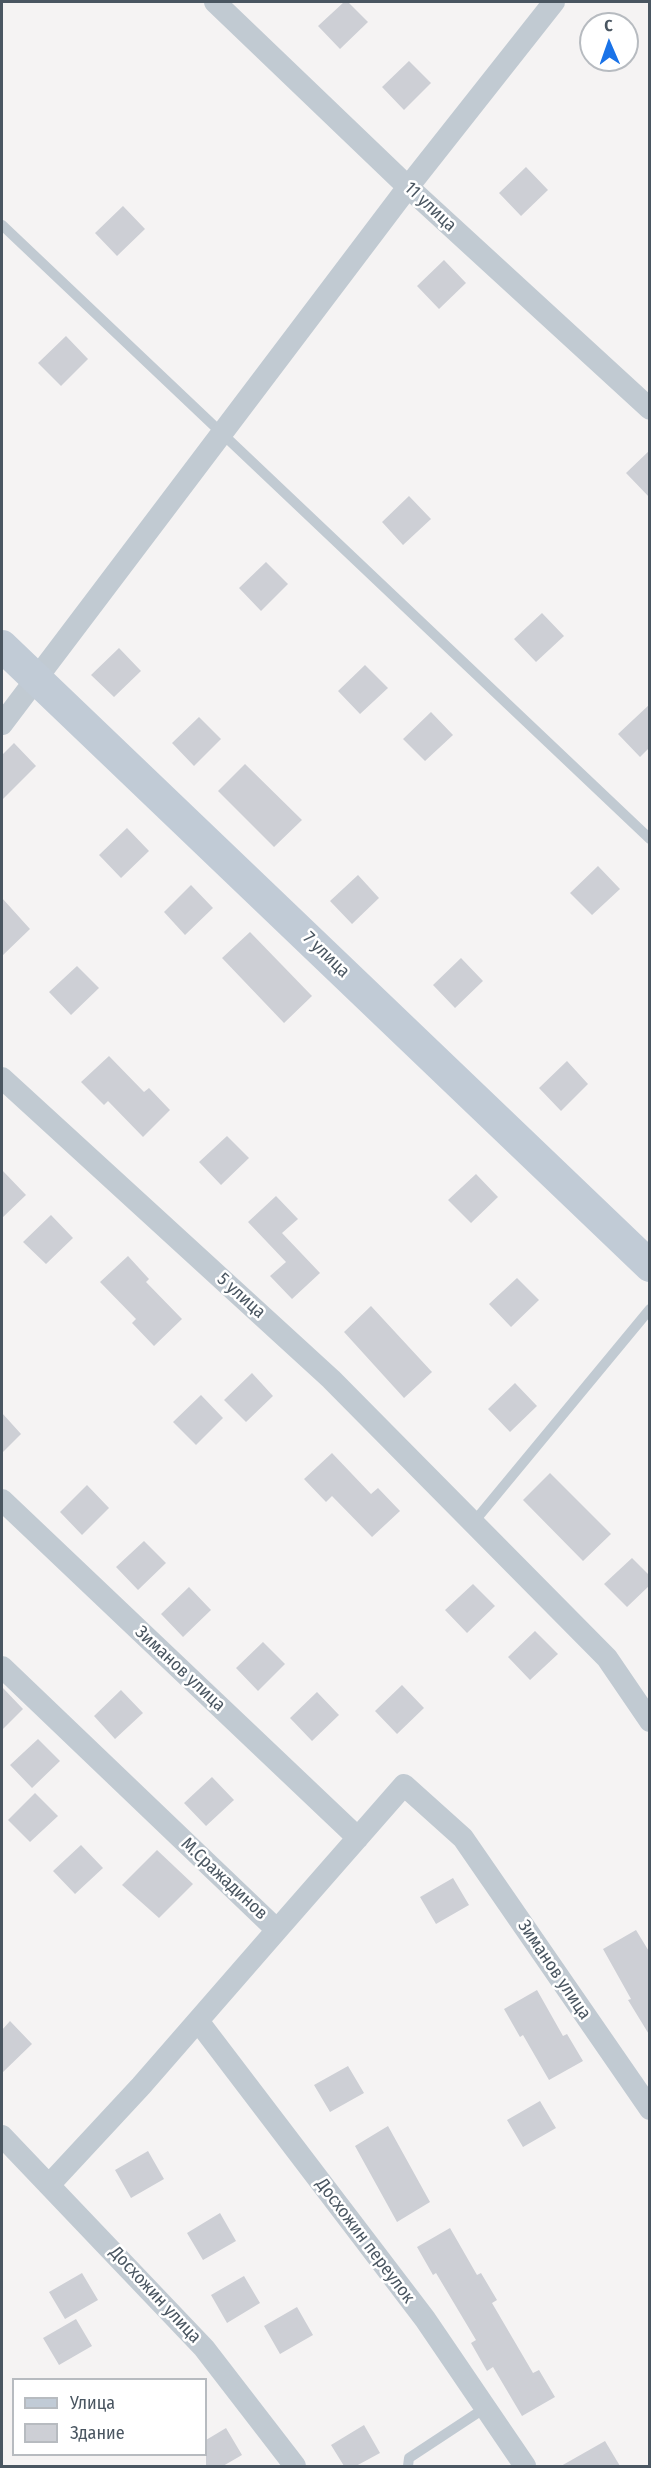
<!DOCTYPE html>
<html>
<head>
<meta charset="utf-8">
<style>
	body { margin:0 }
	#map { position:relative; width:651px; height:2468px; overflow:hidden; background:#f5f3f3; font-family:"Fira Sans Condensed",sans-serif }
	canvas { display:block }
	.frame { position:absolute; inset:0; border:3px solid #4a5661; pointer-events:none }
	.legend { position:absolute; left:12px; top:2378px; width:195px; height:78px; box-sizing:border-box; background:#fff; border:2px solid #b7bbc0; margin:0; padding:8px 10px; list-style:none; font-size:18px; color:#4a5661 }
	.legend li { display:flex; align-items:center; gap:12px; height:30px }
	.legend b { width:30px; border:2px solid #b7bbc0 }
	.north { position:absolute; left:579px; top:12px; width:60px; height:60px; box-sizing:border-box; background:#fff; border:2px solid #b7bbc0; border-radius:50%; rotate:358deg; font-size:16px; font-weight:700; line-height:24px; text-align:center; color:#4a5661 }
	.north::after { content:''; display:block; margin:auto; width:21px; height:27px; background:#1a73e8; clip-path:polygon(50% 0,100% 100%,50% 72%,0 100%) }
</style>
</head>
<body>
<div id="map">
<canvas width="651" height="2468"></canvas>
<div class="frame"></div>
<ul class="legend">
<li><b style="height:8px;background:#c1cbd6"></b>Улица</li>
<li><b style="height:16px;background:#cdcfd5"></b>Здание</li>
</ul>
<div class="north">С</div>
</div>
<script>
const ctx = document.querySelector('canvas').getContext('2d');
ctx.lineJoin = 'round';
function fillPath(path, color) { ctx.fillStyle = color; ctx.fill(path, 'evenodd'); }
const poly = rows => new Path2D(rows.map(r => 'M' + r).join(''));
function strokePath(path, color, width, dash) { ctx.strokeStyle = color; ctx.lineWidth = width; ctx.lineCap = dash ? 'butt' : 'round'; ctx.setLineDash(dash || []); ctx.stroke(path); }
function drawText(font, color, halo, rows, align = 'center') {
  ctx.font = font + ' "Fira Sans Condensed",sans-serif'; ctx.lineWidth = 5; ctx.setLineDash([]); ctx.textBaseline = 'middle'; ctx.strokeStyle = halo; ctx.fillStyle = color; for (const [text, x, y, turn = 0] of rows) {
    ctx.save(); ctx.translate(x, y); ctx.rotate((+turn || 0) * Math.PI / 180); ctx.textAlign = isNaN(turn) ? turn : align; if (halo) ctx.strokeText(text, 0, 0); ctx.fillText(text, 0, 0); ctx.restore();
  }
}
const building = poly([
	[344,2,348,2,368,22,340,49,318,26],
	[409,61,431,83,404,110,382,87],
	[526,167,548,190,521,216,499,193],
	[123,206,145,229,117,256,95,233],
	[444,260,466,283,439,309,417,286],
	[66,336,88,359,61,386,38,363],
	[650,450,650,498,626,473],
	[409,496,431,519,403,545,382,522],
	[266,562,288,584,261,611,239,588],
	[542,613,564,636,536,662,514,639],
	[119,648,141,671,114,697,91,675],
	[365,665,388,688,360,714,338,691],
	[650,704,650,747,640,757,618,734],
	[431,712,453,735,425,761,403,739],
	[199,717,221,739,194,766,172,743],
	[14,743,36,766,2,800,2,755],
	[245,764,302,820,274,847,218,791],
	[127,828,149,851,121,878,99,855],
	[598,866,620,889,592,915,570,893],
	[358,875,379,898,352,924,330,901],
	[191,885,213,908,185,935,164,912],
	[2,898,30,929,2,956],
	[250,932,312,996,284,1023,222,958],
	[461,958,483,981,455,1008,433,985],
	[77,966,99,988,71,1015,49,992],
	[109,1056,144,1092,149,1088,170,1110,143,1137,108,1101,104,1105,81,1082],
	[567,1061,588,1084,561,1111,539,1088],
	[227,1136,249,1158,221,1185,199,1162],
	[2,1170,26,1195,2,1218],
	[476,1174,498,1197,471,1223,448,1200],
	[276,1196,298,1219,282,1233,320,1273,292,1299,270,1276,286,1262,248,1222],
	[51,1215,73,1238,46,1264,23,1242],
	[128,1256,149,1279,146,1282,182,1319,154,1346,132,1323,136,1319,100,1282],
	[517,1278,539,1300,511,1327,489,1304],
	[371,1306,432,1372,404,1398,344,1332],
	[252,1373,273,1396,246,1422,224,1400],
	[515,1383,537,1406,510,1432,488,1409],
	[201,1395,223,1418,196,1445,173,1422],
	[2,1413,21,1434,2,1453],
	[332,1453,371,1494,378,1488,400,1511,372,1537,332,1496,326,1502,304,1479],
	[550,1473,611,1534,583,1561,523,1500],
	[87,1485,109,1508,82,1535,60,1512],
	[144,1541,166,1563,138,1590,116,1567],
	[632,1558,650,1576,650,1585,627,1607,604,1584],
	[473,1584,495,1606,467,1633,445,1610],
	[189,1587,211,1610,183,1637,161,1614],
	[535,1631,558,1654,530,1680,508,1657],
	[263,1642,285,1664,258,1691,236,1668],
	[402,1685,424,1708,397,1734,375,1711],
	[2,1687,23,1709,2,1730],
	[121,1690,143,1713,115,1739,94,1716],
	[317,1692,339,1715,312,1741,290,1718],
	[38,1739,60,1761,32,1788,10,1765],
	[212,1777,234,1800,206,1826,184,1803],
	[35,1793,58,1816,30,1842,8,1820],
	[81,1845,103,1868,75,1894,53,1871],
	[157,1850,193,1884,159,1918,122,1885],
	[453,1878,469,1905,436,1924,420,1897],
	[636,1930,650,1953,650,2036,628,2000,631,1999,603,1949],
	[537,1990,563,2036,567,2034,583,2061,549,2080,523,2035,520,2037,504,2009],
	[10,2021,32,2044,2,2073,2,2030],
	[348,2066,364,2093,330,2112,314,2085],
	[540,2101,556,2128,523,2147,507,2120],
	[388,2126,430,2202,397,2222,355,2146],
	[148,2151,164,2179,131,2198,115,2170],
	[220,2213,236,2241,203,2260,187,2233],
	[450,2228,477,2275,481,2273,497,2300,492,2303,533,2373,539,2370,555,2397,522,2416,493,2367,487,2371,471,2343,476,2340,436,2273,433,2275,417,2247],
	[82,2273,98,2300,65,2319,49,2292],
	[244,2276,260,2303,227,2323,211,2295],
	[297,2307,313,2335,280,2354,264,2326],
	[76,2319,92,2346,59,2365,43,2338],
	[364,2425,380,2453,356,2466,344,2466,331,2445],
	[226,2428,242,2455,223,2466,206,2466,206,2440],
	[605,2441,620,2466,561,2466]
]);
const lane = poly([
	[2,225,650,839],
	[473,1523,650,1309],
	[408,2466,409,2458,485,2408]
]);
const street = poly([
	[215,2,408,187,650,409],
	[2,724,408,187,554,2],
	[2,1078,331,1379,607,1658,650,1721],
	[2,1500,358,1838],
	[2,1667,277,1930,141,2086,49,2185],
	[277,1930,404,1785,463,1838,650,2109],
	[198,2021,425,2319,525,2466],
	[2,2136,204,2348,295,2466]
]);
const secondary = poly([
	[2,646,650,1266]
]);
const streetNames = [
	["11 улица",430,207,43],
	["7 улица",326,955,44],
	["5 улица",241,1296,42],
	["Зиманов улица",180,1669,43],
	["М.Сражадинов",224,1879,43],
	["Зиманов улица",554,1970,56],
	["Досхожин переулок",365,2241,53],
	["Досхожин улица",155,2295,47]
];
fillPath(building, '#cdcfd5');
strokePath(lane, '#c1cad2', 10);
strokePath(street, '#c1cad2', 22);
strokePath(secondary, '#c1cbd6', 32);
drawText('18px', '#4a5661', '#fff', streetNames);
</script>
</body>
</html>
